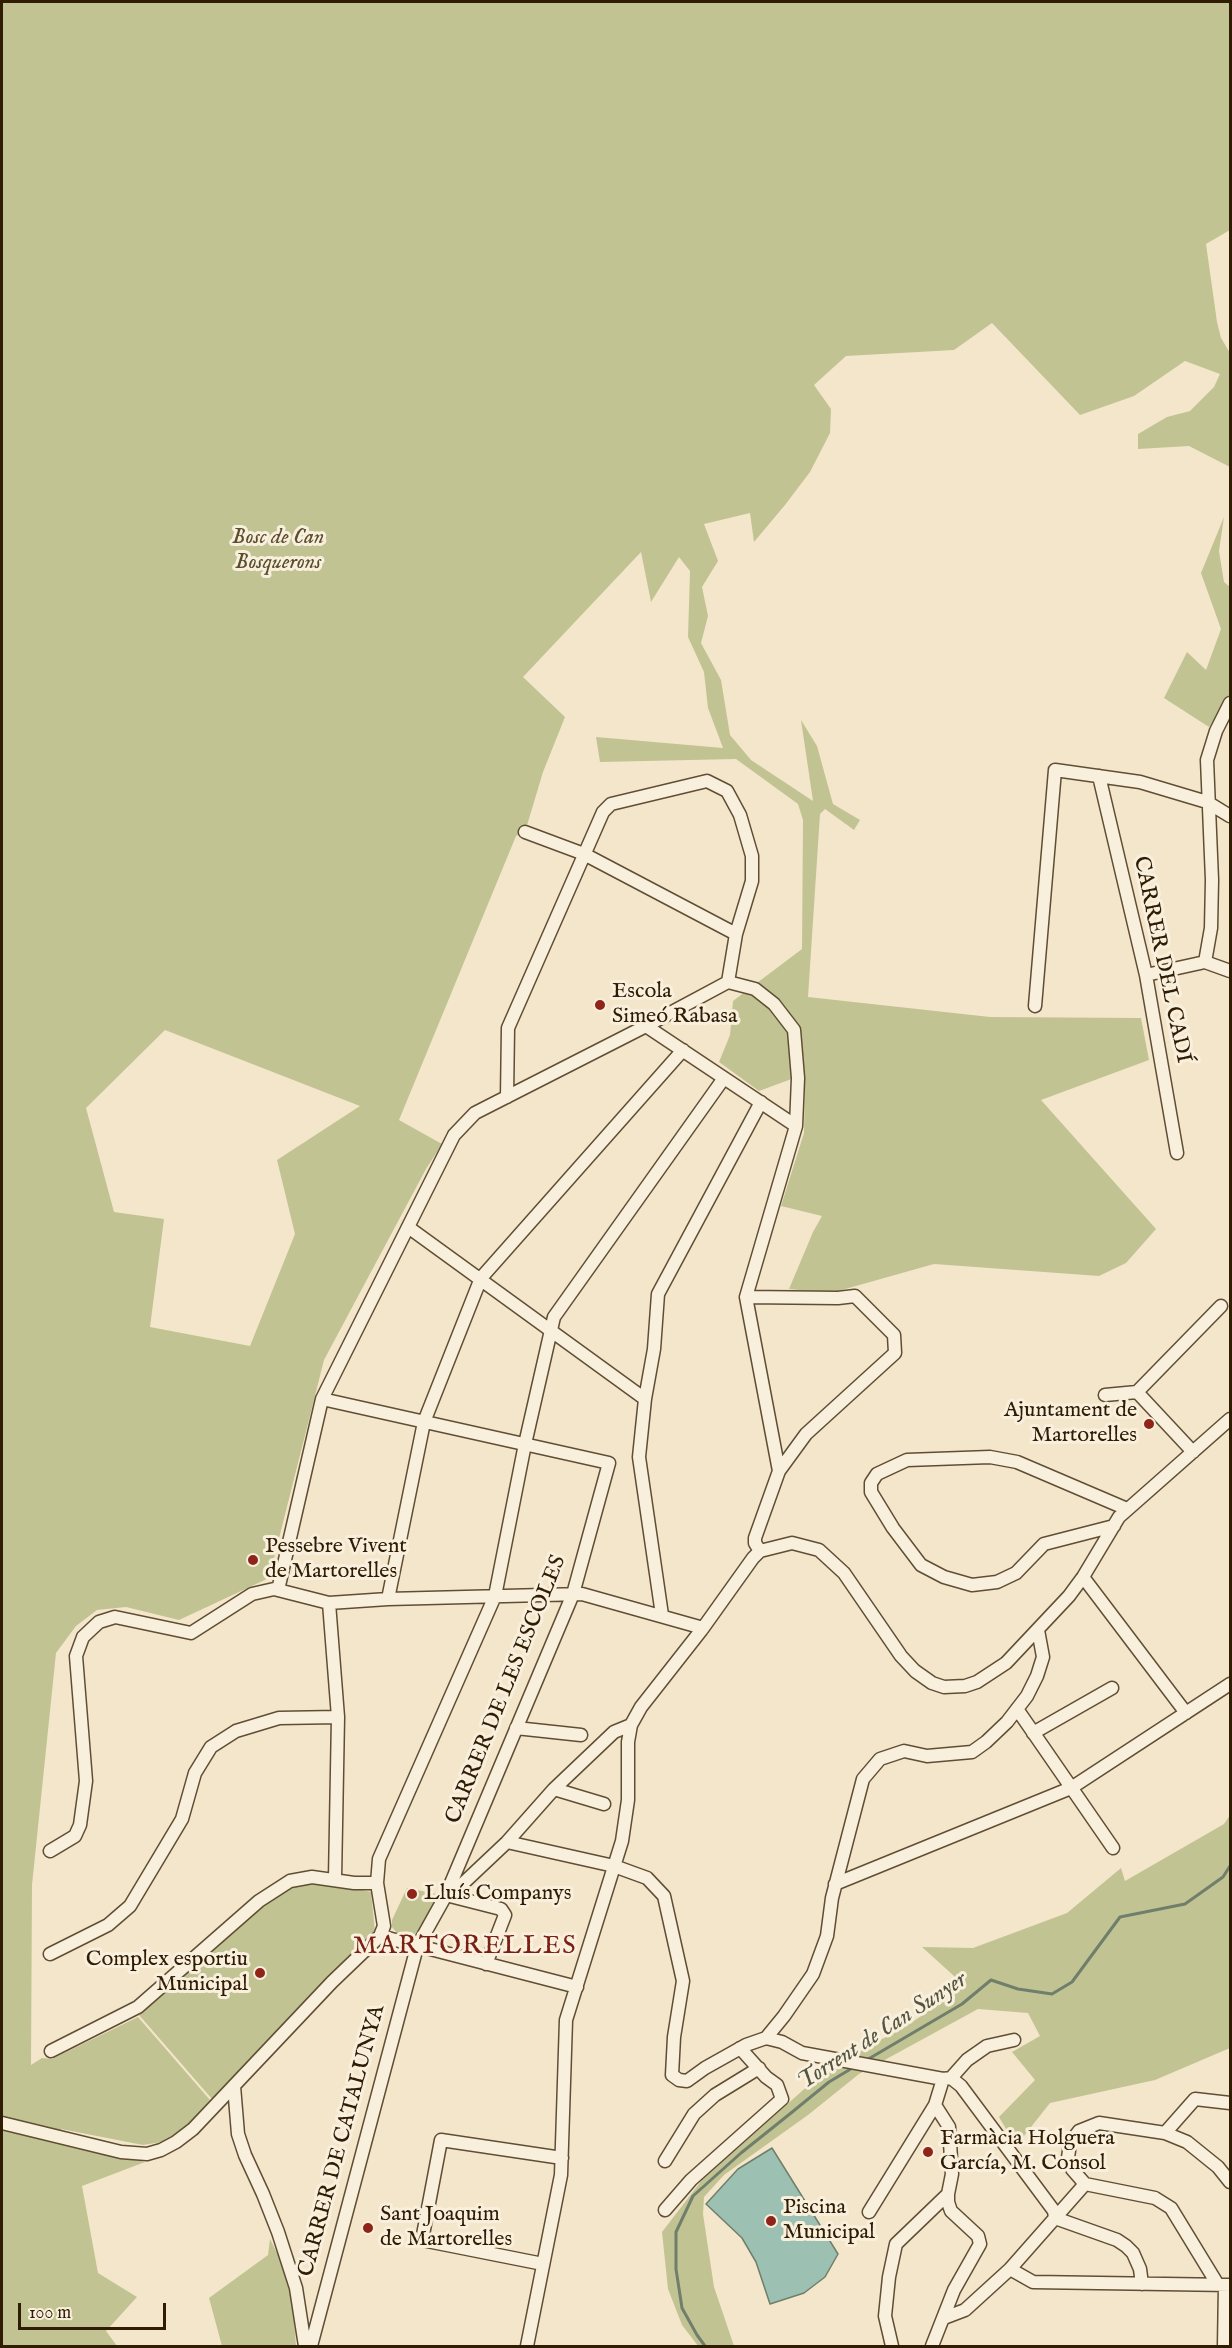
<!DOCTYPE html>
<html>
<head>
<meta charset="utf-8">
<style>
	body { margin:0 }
	#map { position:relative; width:1232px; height:2348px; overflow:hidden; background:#f4e6cb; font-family:"IM FELL English",serif }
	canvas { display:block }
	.frame { position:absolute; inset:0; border:3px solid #2f1c02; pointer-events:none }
	.scale { position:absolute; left:18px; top:2303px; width:148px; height:27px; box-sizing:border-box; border:3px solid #2f1c02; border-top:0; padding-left:8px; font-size:18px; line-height:21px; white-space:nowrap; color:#2f1c02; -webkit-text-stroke:4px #f8efdd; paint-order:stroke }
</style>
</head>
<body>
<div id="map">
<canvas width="1232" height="2348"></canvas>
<div class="frame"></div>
<div class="scale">100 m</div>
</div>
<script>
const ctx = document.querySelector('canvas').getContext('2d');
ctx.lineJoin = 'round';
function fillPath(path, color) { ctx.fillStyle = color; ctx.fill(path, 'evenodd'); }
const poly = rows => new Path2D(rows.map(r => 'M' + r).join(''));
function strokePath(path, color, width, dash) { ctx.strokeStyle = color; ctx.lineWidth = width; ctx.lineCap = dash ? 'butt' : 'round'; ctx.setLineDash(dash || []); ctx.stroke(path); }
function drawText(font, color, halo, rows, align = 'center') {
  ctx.font = font + ' "IM FELL English",serif'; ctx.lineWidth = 6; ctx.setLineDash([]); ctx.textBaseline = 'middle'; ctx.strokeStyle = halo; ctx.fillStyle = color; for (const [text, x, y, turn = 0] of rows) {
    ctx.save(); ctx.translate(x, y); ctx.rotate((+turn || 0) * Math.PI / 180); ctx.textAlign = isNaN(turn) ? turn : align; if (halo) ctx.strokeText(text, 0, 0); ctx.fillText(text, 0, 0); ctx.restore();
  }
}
const green = poly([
	[2,2,1230,2,1230,230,1206,244,1217,322,1221,338,1230,353,1230,467,1189,446,1138,449,1138,434,1167,417,1190,411,1214,387,1220,374,1185,361,1134,396,1080,415,992,323,954,350,846,356,814,385,831,409,830,433,810,472,785,505,754,542,750,513,704,524,718,561,702,587,708,616,701,643,721,680,730,735,751,760,813,801,801,720,817,746,833,804,860,820,854,830,825,809,820,814,808,997,990,1017,1141,1018,1149,1060,1041,1100,1156,1229,1126,1263,1099,1276,934,1264,831,1293,789,1289,813,1232,822,1216,781,1206,804,1133,805,1074,759,1091,719,1062,730,1035,733,1001,802,949,803,820,798,804,736,759,600,762,596,737,723,748,708,708,704,672,688,637,690,571,679,557,651,602,641,552,523,677,565,717,543,772,525,832,516,836,399,1120,442,1144,426,1169,324,1360,269,1578,179,1620,126,1607,97,1610,76,1626,56,1653,32,1885,31,2065,42,2058,52,2059,138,2017,210,2100,174,2140,143,2145,61,2129,71,2147,145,2162,82,2186,98,2273,137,2297,106,2331,117,2346,2,2346],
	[165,1030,360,1106,277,1160,295,1234,250,1346,150,1327,164,1219,114,1212,86,1108],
	[1224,517,1219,551,1224,582,1230,587,1230,696,1209,727,1164,698,1187,652,1206,670,1221,629,1201,573],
	[1230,1815,1230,2048,1155,2080,1050,2103,1016,2146,999,2117,1035,2080,1012,2052,1040,2036,1028,2013,978,2009,859,2074,808,2115,724,2175,704,2197,703,2214,714,2287,734,2346,698,2346,682,2325,668,2289,662,2232,702,2180,829,2067,905,2027,965,1986,922,1947,973,1948,1067,1913,1121,1868,1125,1881,1224,1824],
	[325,1882,371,1892,375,1932,212,2099,139,2015,270,1898,302,1883],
	[407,1888,442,1895,419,1930,413,1936,406,1937,398,1934,392,1927,392,1920],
	[270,2239,280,2259,293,2304,296,2346,222,2346,209,2298,268,2255]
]);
const water = poly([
	[772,2148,838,2254,825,2277,804,2293,770,2304,756,2262,742,2238,706,2204,738,2169,772,2148]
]);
const stream = poly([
	[865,2061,962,2004,991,1980,1018,1989,1052,1994,1072,1982,1120,1917,1185,1904,1223,1877,1230,1866],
	[705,2346,697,2335,682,2308,676,2269,676,2232,693,2196,741,2153,791,2113,829,2082,854,2067]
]);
const minor = poly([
	[1099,776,1146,975,1177,1153],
	[525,832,584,854,736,934],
	[1205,962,1211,928,1212,880,1207,760,1216,731,1230,703],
	[1146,975,1205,962,1230,971],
	[728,982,755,989,774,1004,794,1030,798,1078,796,1126,746,1297,779,1471,755,1538,755,1543,760,1551],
	[1035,1006,1055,770,1140,782,1207,802,1230,816],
	[646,1026,796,1126],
	[507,1097,508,1028,603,812,611,804,707,781,727,791,740,815,752,856,752,881,736,934,728,982],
	[408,1227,645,1399],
	[746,1297,838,1298,855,1296,894,1335,895,1353,806,1434,779,1471],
	[1137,1392,1193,1452],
	[1105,1395,1137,1392,1221,1306],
	[322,1399,609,1463,573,1594,446,1895,501,1909,505,1915,486,1964],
	[1114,1526,1044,1544,1016,1573,997,1582,972,1585,944,1577,921,1565,893,1528,871,1492,871,1483,877,1474,907,1460,990,1457,1017,1462,1127,1509],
	[1083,1577,1186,1713],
	[278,1590,322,1399,454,1135,475,1113,646,1026,728,982],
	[388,1599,424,1422,481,1278,683,1050],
	[329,1603,338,1717,335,1879],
	[662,1615,639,1457,645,1399,654,1349,658,1294,761,1102],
	[1017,1709,1113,1848],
	[516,1728,581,1735],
	[1033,1733,1112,1688],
	[554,1789,604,1804],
	[507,1842,614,1866,647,1878,664,1896,683,1981,674,2037,672,2075,679,2080,687,2081,705,2068,746,2045,766,2038,782,2042,802,2053,943,2079,951,2078],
	[50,1851,75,1836,80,1825,86,1781,76,1656,83,1637,99,1622,115,1617,191,1633,252,1594,274,1589,329,1603,388,1599,582,1594,703,1628],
	[835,1884,1071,1788,1230,1684],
	[380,1936,577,1987],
	[50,1954,108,1925,130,1906,182,1819,195,1773,211,1747,236,1731,279,1718,338,1717],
	[766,2038,784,2016,813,1974,827,1936,832,1898,863,1779,880,1759,904,1751,927,1756,972,1752,986,1742,1007,1722,1027,1696,1037,1676,1043,1657,1038,1630],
	[51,2051,138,2007,259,1901,290,1881,312,1877,354,1883,377,1883],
	[951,2078,961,2086,1054,2211,1055,2218],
	[951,2078,967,2060,987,2046,1014,2040],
	[234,2086,238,2134,245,2155,263,2194,278,2232,296,2288,305,2346],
	[2,2123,121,2152,147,2154,161,2150,176,2142,193,2129,332,1982,380,1936,384,1926,377,1883,379,1859,495,1596,525,1444,554,1317,724,1078],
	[1165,2133,1195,2099,1230,2103],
	[665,2161,694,2114,715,2095,759,2068],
	[1085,2184,1072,2169,1068,2158,1070,2143,1079,2131,1099,2123,1165,2133,1187,2142,1218,2167,1230,2182],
	[1085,2184,1155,2198,1171,2208,1218,2285],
	[665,2210,691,2180,782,2099,777,2085,766,2077,740,2048],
	[869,2212,935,2105,943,2079],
	[1055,2218,1117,2240,1126,2246,1133,2253,1140,2269,1142,2284],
	[543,2264,422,2240,441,2140,562,2158],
	[1010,2269,1033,2282,1230,2285],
	[944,2318,965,2310,1010,2269,1085,2184],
	[311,2346,417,1947,446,1895,454,1892,507,1842,554,1789,614,1732,631,1725],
	[527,2346,561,2175,566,2020,622,1841,628,1800,628,1742,631,1725,641,1707,703,1628,753,1558,760,1551,792,1543,819,1550,844,1573,901,1656,915,1671,932,1683,944,1687,965,1686,977,1682,1006,1663,1069,1596,1083,1577,1119,1517,1230,1419],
	[892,2346,885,2316,889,2277,896,2244,948,2194],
	[932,2346,954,2290,980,2244,978,2236,951,2211,948,2202,948,2194,952,2174,949,2127,935,2105],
	[1224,2346,1225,2285]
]);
const markers = [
	[600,1005,6,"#8f2418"],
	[1149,1424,6,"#8f2418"],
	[253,1560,6,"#8f2418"],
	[412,1894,6,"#8f2418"],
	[260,1973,6,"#8f2418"],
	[928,2152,6,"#8f2418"],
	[771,2221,6,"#8f2418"],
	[368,2228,6,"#8f2418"]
];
const parkNames = [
	["Bosc de Can",278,538],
	["Bosquerons",278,563]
];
const streetNames = [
	["CARRER DEL CADÍ",1161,960,78],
	["CARRER DE LES ESCOLES",507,1690,-68],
	["CARRER DE CATALUNYA",343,2141,-75]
];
const poiNames = [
	["Escola",612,992],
	["Simeó Rabasa",612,1017],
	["Ajuntament de",1137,1411,"right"],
	["Martorelles",1137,1436,"right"],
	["Pessebre Vivent",265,1547],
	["de Martorelles",265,1572],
	["Lluís Companys",424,1894],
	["Complex esportiu",248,1960,"right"],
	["Municipal",248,1985,"right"],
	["Farmàcia Holguera",940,2139],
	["García, M. Consol",940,2164],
	["Piscina",783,2208],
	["Municipal",783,2233],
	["Sant Joaquim",380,2215],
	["de Martorelles",380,2240]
];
const waterNames = [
	["Torrent de Can Sunyer",883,2032,-33]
];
const quarterNames = [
	["MARTORELLES",465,1948]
];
fillPath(green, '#c2c392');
fillPath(water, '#9cc0b2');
strokePath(water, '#707e6c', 1.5);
strokePath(stream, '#707e6c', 3);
strokePath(minor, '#604e34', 15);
strokePath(minor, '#f8efdd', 12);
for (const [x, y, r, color] of markers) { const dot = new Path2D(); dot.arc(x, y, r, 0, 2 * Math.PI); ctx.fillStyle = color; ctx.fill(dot); strokePath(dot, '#f8efdd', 2); }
drawText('italic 22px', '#5b4e2d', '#f8efdd', parkNames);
drawText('22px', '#2f1c02', '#f8efdd', streetNames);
drawText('22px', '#2f1c02', '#f8efdd', poiNames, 'left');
drawText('italic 24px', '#555540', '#f8efdd', waterNames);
ctx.letterSpacing = '1.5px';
drawText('26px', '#7a1f14', '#f8efdd', quarterNames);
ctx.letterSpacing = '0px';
</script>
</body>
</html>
